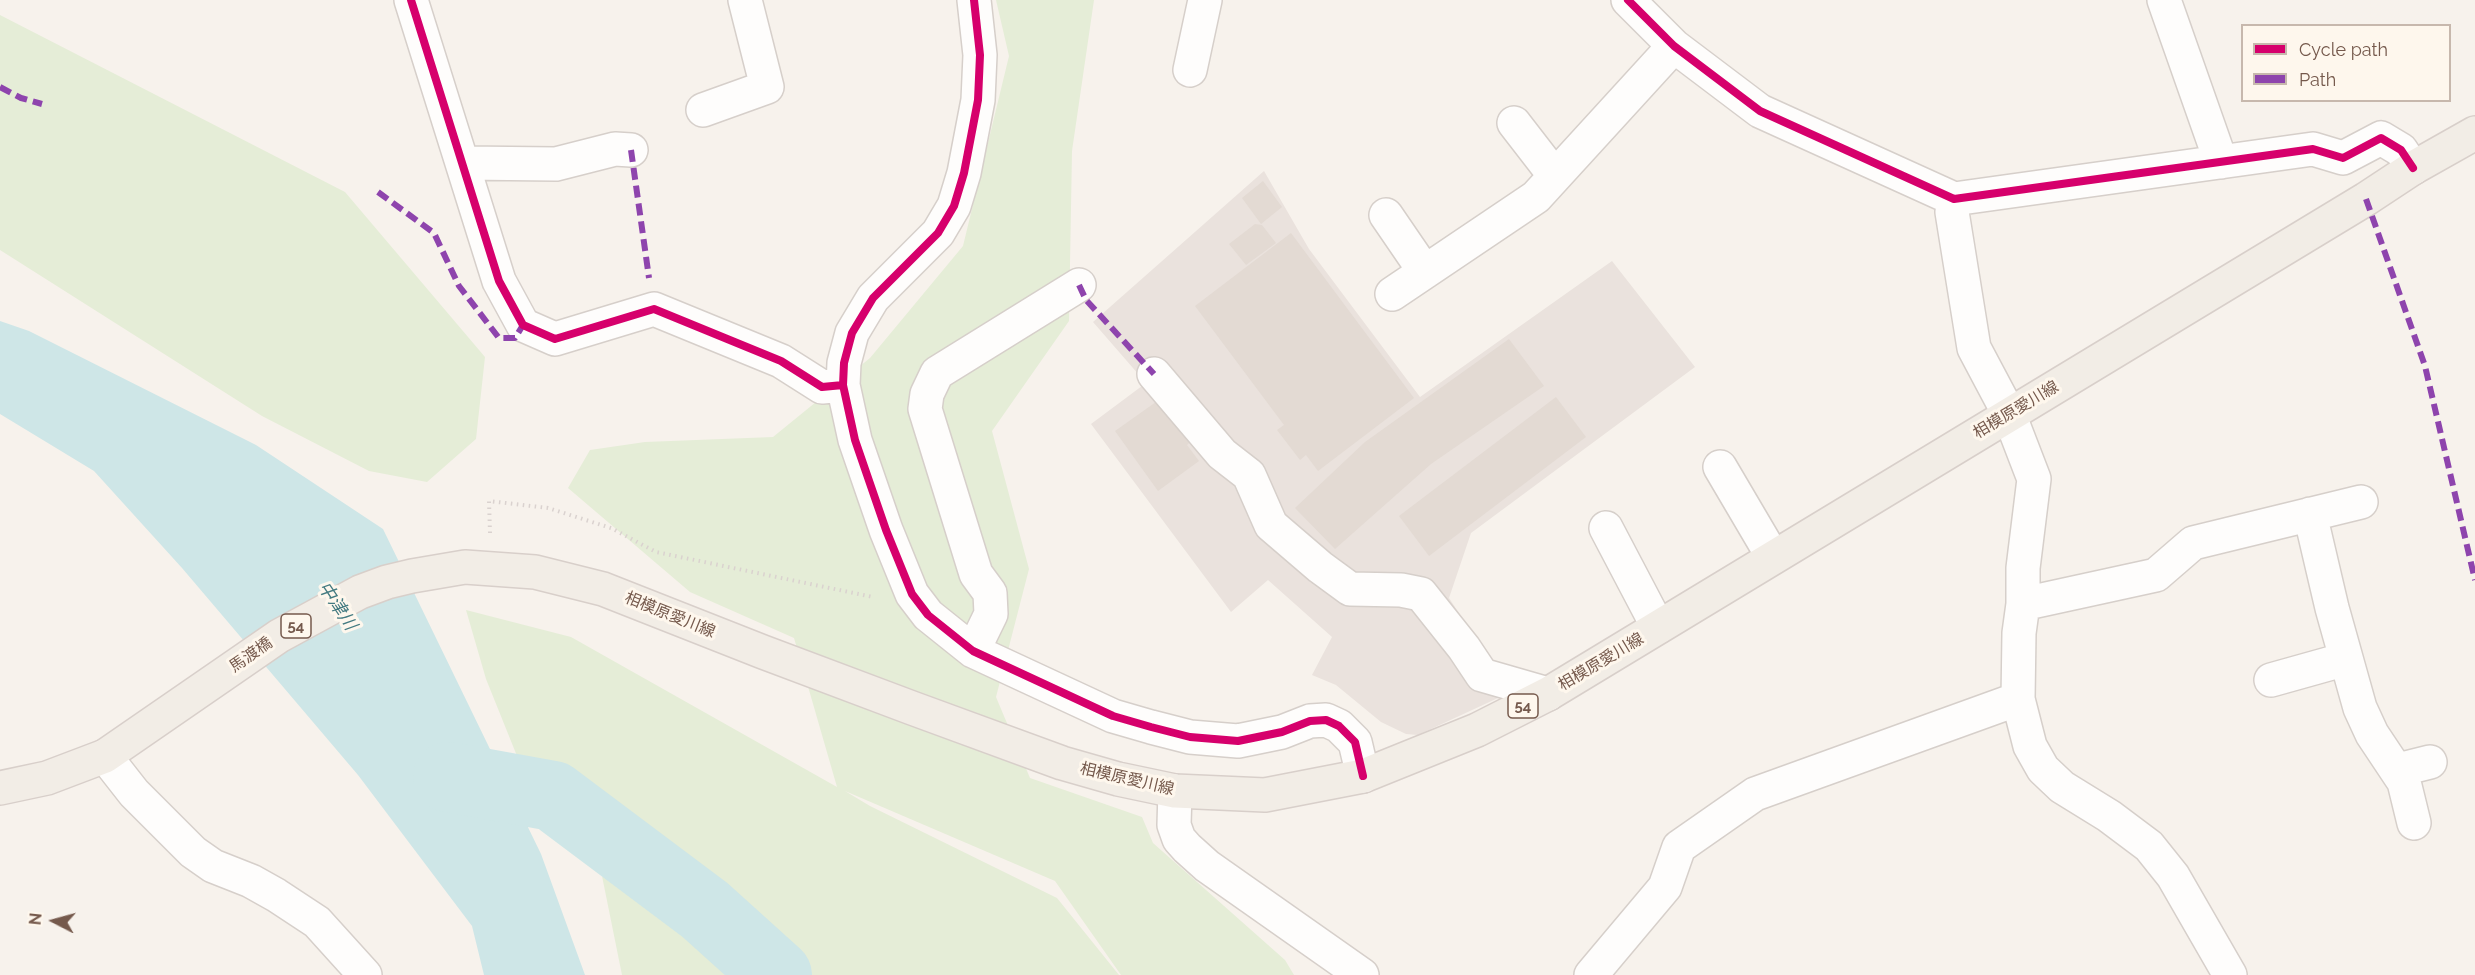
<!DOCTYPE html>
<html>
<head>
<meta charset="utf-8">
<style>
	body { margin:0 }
	#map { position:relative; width:2475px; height:975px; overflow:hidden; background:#f7f2ec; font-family:Raleway,sans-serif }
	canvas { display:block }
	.legend { position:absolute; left:2241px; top:24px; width:210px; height:78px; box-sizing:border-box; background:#fef7ed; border:2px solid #c7b8ad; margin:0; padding:8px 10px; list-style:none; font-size:18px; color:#75594c }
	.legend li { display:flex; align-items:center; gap:12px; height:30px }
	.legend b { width:30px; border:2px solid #c7b8ad }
	.north { position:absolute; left:24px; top:891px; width:60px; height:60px; -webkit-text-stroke:4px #fef7ed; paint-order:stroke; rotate:276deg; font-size:16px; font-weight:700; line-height:24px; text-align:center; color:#75594c }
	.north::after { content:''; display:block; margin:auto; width:21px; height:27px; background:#75594c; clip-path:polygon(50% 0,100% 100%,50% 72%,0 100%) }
</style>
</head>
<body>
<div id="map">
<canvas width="2475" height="975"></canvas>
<ul class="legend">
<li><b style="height:8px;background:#d6006c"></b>Cycle path</li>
<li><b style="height:8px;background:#8e44ad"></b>Path</li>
</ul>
<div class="north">N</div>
</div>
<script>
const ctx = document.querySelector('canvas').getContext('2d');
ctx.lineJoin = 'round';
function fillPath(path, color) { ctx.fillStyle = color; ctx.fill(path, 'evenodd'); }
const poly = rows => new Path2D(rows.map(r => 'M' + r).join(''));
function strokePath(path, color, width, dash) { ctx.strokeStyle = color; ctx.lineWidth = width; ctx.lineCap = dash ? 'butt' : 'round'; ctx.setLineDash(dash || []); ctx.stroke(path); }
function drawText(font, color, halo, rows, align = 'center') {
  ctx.font = font + ' Raleway,"Noto Sans JP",sans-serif'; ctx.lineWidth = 6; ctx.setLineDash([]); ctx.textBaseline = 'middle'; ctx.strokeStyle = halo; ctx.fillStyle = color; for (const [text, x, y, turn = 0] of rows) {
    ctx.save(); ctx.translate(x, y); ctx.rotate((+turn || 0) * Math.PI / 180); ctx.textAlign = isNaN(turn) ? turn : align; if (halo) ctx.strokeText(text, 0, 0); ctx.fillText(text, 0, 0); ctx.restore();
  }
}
const industrial = poly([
	[1264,171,1309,249,1420,397,1612,261,1695,367,1471,533,1449,598,1511,692,1418,735,1406,734,1381,722,1336,685,1312,675,1332,637,1268,580,1231,612,1091,424,1146,383,1093,322]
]);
const green = poly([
	[996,0,1094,0,1072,151,1069,321,992,431,1029,569,996,697,1030,778,1142,817,1153,843,1285,960,1294,975,1121,975,1055,881,845,791,870,806,1057,898,1119,975,804,975,737,918,610,827,517,756,486,679,466,610,571,637,837,787,794,638,690,592,568,488,590,450,645,442,773,437,870,358,963,246,1009,56],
	[0,15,345,192,485,357,476,439,427,482,369,471,262,416,0,250],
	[602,876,713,944,749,975,622,975]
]);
const water = poly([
	[0,321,29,331,256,445,383,529,541,854,585,975,484,975,472,926,358,775,182,568,94,471,0,414]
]);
const river = poly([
	[448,777,553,796,705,910,777,975]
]);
const building = poly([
	[1263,181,1282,207,1261,224,1242,198],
	[1255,224,1262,225,1276,243,1246,265,1229,244],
	[1291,233,1414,398,1318,471,1306,455,1300,460,1277,430,1284,425,1195,306],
	[1509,339,1544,386,1431,464,1335,549,1295,508,1365,442],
	[1163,397,1193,439,1187,445,1199,461,1158,491,1115,431],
	[1556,397,1586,437,1429,556,1399,516]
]);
const path = poly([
	[490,533,489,501,548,508,611,528,656,552,873,597]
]);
const minor = poly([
	[411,0,499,281,523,325,555,339,654,309,781,361,822,387,843,385],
	[974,0,980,55,978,100,964,173,954,206,938,233,873,298,852,333,844,363,843,385,855,440,886,530,912,594,928,615,973,651,1113,716,1151,727,1190,737,1238,741,1282,732,1310,721,1326,720,1339,726,1355,742,1363,776],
	[1628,0,1674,46,1760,111,1954,199,2313,149,2343,158,2381,138,2401,150,2413,168],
	[2164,0,2221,162],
	[1190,70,1205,0],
	[703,110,767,87,745,0],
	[1514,123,1555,176],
	[463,163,556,164,615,149,631,150],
	[1954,199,1952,212,1974,348,2009,414,2034,479,2023,568,2023,604,2019,633,2018,699,2030,746,2043,769,2062,787,2109,816,2149,846,2173,876,2230,975],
	[1386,215,1425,272],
	[1392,294,1536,197,1674,46],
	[1154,374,1222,454,1249,475,1271,525,1320,567,1350,589,1401,590,1421,594,1464,648,1482,675,1548,694],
	[1720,467,1773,557],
	[2310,514,2332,608,2360,708,2372,734,2404,782,2414,823],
	[1606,528,1658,627],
	[2023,604,2156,575,2193,543,2361,502],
	[973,651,991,614,990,593,976,574,925,409,927,394,937,373,1079,285],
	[2271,680,2346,659],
	[105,756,134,793,193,852,213,866,251,881,276,895,317,922,365,975],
	[2398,770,2430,762],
	[1175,791,1174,825,1179,839,1187,848,1207,866,1362,975],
	[1591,975,1665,887,1679,847,1755,794,2018,699]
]);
const major = poly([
	[0,788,47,778,105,756,279,636,360,592,387,582,412,576,465,567,535,572,603,589,763,652,912,708,1062,763,1118,779,1175,791,1265,795,1363,776,1477,730,1548,694,2366,199,2413,168,2475,133]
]);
const quiet = poly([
	[0,87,21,98,42,104],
	[631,150,649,278],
	[378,192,434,233,459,286,499,338,515,338,523,325],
	[2366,199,2425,366,2475,580],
	[1079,285,1086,300,1154,374]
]);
const cycleway = poly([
	[411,0,499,281,523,325,555,339,654,309,781,361,822,387,843,385],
	[974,0,980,55,978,100,964,173,954,206,938,233,873,298,852,333,844,363,843,385,855,440,886,530,912,594,928,615,973,651,1113,716,1151,727,1190,737,1238,741,1282,732,1310,721,1326,720,1339,726,1355,742,1363,776],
	[1628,0,1674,46,1760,111,1954,199,2313,149,2343,158,2381,138,2401,150,2413,168]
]);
const shields = [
	[296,626,30],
	[1523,706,30]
];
const shieldNames = [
	["54",296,626],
	["54",1523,706]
];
const streetNames = [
	["相模原愛川線",2016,410,-31],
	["相模原愛川線",670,615,22],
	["馬渡橋",251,655,-35],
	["相模原愛川線",1601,662,-31],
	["相模原愛川線",1127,779,13]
];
const waterNames = [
	["中津川",337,606,56]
];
fillPath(industrial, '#eae2dd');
fillPath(green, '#e5edd7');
fillPath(water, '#cee6e7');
strokePath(river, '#cee6e7', 70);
fillPath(building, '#e3dad3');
strokePath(minor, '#d6cfca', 36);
strokePath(major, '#d8cfca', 36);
strokePath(path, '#dad2cf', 4, [1.5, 4.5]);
strokePath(minor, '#fefdfc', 33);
strokePath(major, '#f2ede6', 33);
strokePath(quiet, '#8e44ad', 6, [12, 6]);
strokePath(cycleway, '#d6006c', 8);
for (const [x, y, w] of shields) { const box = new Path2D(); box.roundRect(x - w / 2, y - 12, w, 24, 4.5); ctx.fillStyle = '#fef7ed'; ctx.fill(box); strokePath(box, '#75594c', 1.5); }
drawText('bold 15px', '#75594c', null, shieldNames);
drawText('16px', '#75594c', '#fef7ed', streetNames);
drawText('italic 18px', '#437a81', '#fef7ed', waterNames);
</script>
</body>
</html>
